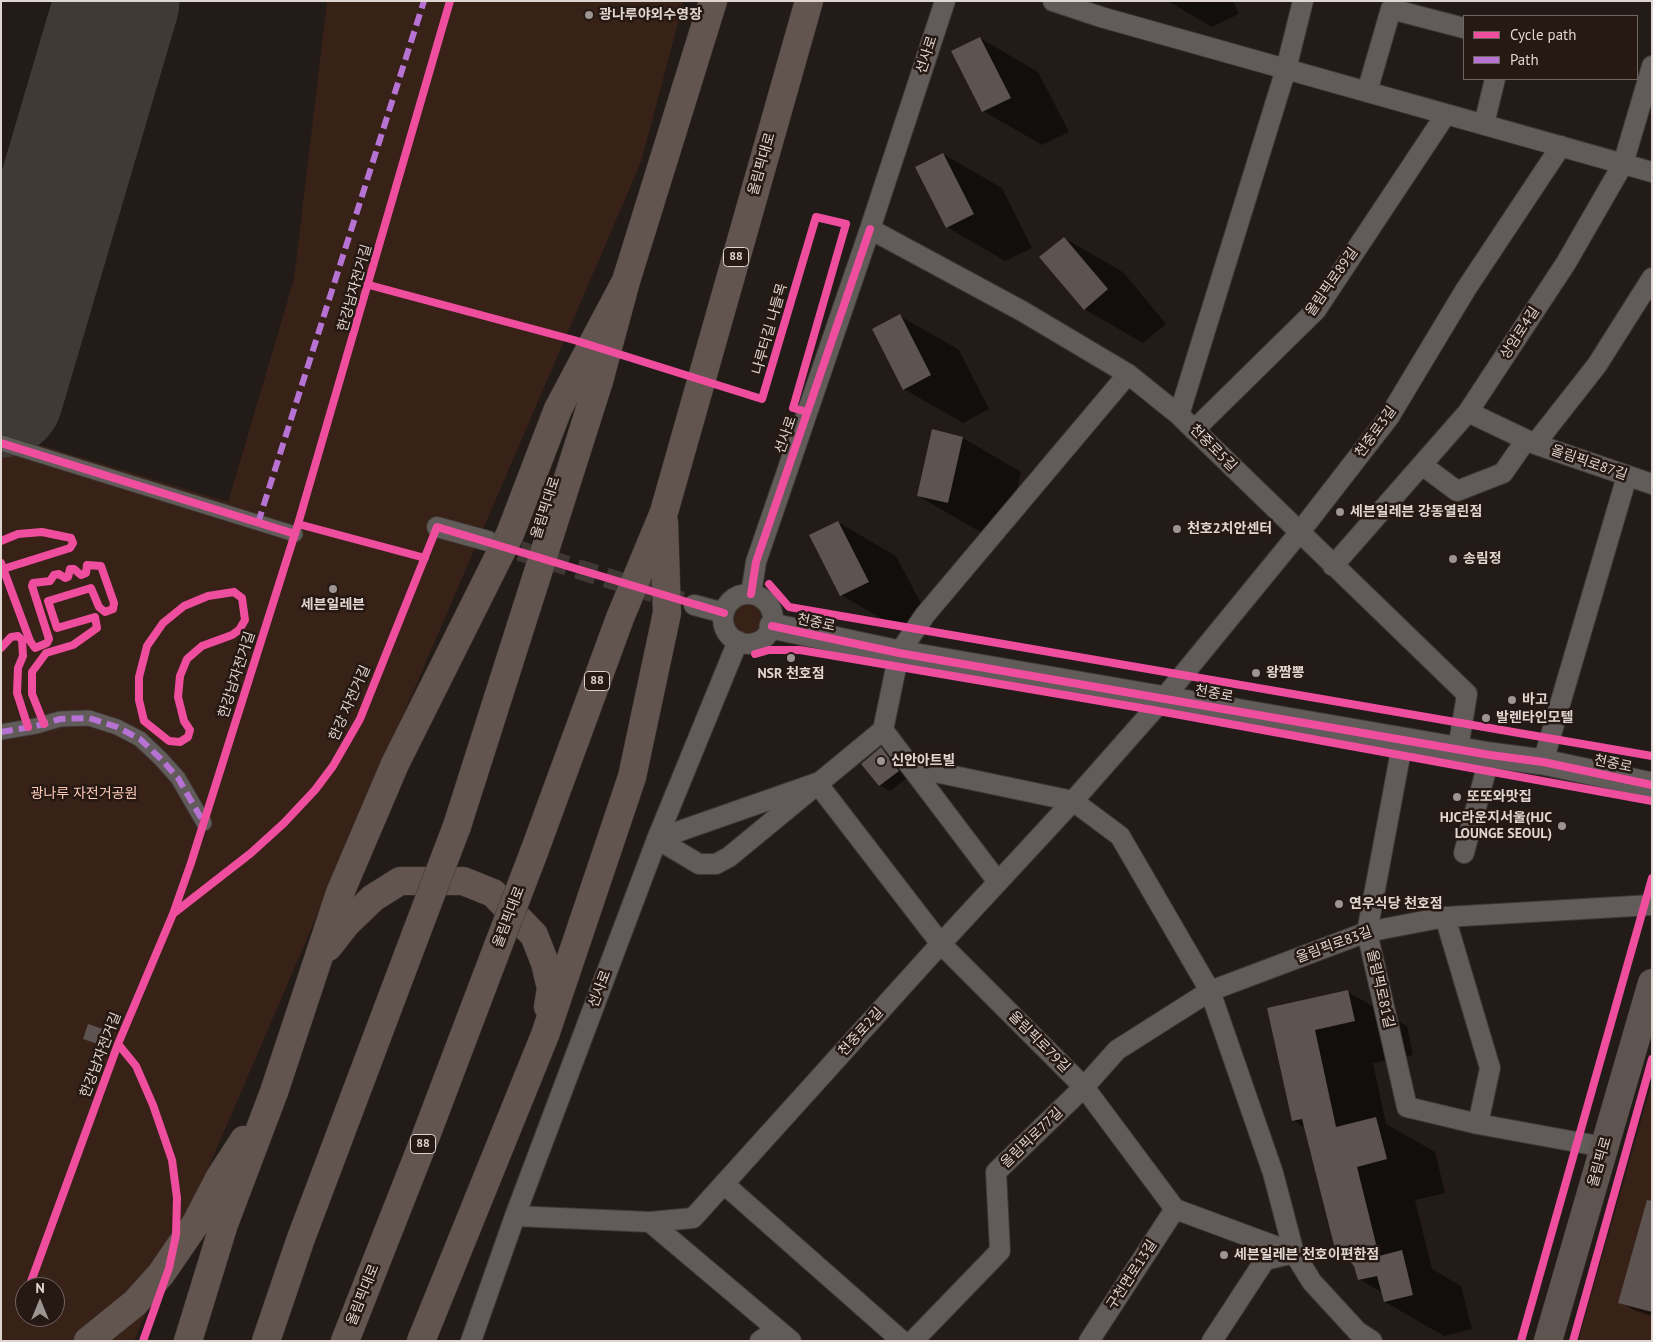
<!DOCTYPE html>
<html>
<head>
<meta charset="utf-8">
<style>
	body { margin:0 }
	#map { position:relative; width:1653px; height:1342px; overflow:hidden; background:#221b18; font-family:"PT Sans",sans-serif }
	canvas { display:block }
	.frame { position:absolute; inset:0; border:2px solid #dfd6d2; pointer-events:none }
	.legend { position:absolute; left:1463px; top:15px; width:175px; height:65px; box-sizing:border-box; background:#261914; border:1px solid #706560; margin:0; padding:6px 9px; list-style:none; font-size:15px; color:#dfd6d2 }
	.legend li { display:flex; align-items:center; gap:10px; height:25px }
	.legend b { width:25px; border:1px solid #706560 }
	.north { position:absolute; left:15px; top:1277px; width:50px; height:50px; box-sizing:border-box; background:#261914; border:1px solid #706560; border-radius:50%; rotate:0deg; font-size:14px; font-weight:700; line-height:20px; text-align:center; color:#dfd6d2 }
	.north::after { content:''; display:block; margin:auto; width:18px; height:22px; background:#9d9591; clip-path:polygon(50% 0,100% 100%,50% 72%,0 100%) }
</style>
</head>
<body>
<div id="map">
<canvas width="1653" height="1342"></canvas>
<div class="frame"></div>
<ul class="legend">
<li><b style="height:6px;background:#ef4d9e"></b>Cycle path</li>
<li><b style="height:6px;background:#b673d3"></b>Path</li>
</ul>
<div class="north">N</div>
</div>
<script>
const ctx = document.querySelector('canvas').getContext('2d');
ctx.lineJoin = 'round';
function fillPath(path, color) { ctx.fillStyle = color; ctx.fill(path, 'evenodd'); }
const poly = rows => new Path2D(rows.map(r => 'M' + r).join(''));
function strokePath(path, color, width, dash) { ctx.strokeStyle = color; ctx.lineWidth = width; ctx.lineCap = dash ? 'butt' : 'round'; ctx.setLineDash(dash || []); ctx.stroke(path); }
function drawText(font, color, halo, rows, align = 'center') {
  ctx.font = font + ' "PT Sans","Noto Sans KR",sans-serif'; ctx.lineWidth = 5; ctx.setLineDash([]); ctx.textBaseline = 'middle'; ctx.strokeStyle = halo; ctx.fillStyle = color; for (const [text, x, y, turn = 0] of rows) {
    ctx.save(); ctx.translate(x, y); ctx.rotate((+turn || 0) * Math.PI / 180); ctx.textAlign = isNaN(turn) ? turn : align; if (halo) ctx.strokeText(text, 0, 0); ctx.fillText(text, 0, 0); ctx.restore();
  }
}
const green = poly([
	[327,1,684,1,641,162,134,1341,1,1341,1,433,228,502,294,279],
	[25,1287,55,1287,55,1317,25,1317],
	'732 619a17 17 0 1 1 34 0a17 17 0 1 1-34 0Z',
	[1652,1082,1652,1341,1578,1341]
]);
const shadow = poly([
	[1168,1,1233,1,1239,14,1212,27],
	[980,38,1038,72,1069,132,1042,145,983,111],
	[943,154,1002,188,1032,248,1005,261,947,227],
	[1064,238,1123,272,1166,324,1143,343,1084,309],
	[900,316,959,350,989,409,963,423,904,389],
	[963,438,1021,472,1007,536,977,530,918,496],
	[838,522,896,556,927,615,900,629,841,595],
	[881,749,891,755,908,777,890,791,880,785],
	[1348,992,1407,1026,1413,1055,1373,1063,1386,1124,1435,1152,1445,1193,1415,1200,1432,1269,1461,1286,1472,1329,1444,1336,1385,1302,1383,1293,1359,1279,1306,1128,1294,1121,1269,1009],
	[102,1030,107,1033,103,1045,90,1041],
	[1652,1222,1652,1316,1636,1311,1620,1302]
]);
const runway = poly([
	[1,395,117,1]
]);
const building = poly([
	[980,37,1011,98,982,112,951,51],
	[943,153,974,214,946,228,915,167],
	[1064,237,1108,289,1084,310,1039,257],
	[900,314,931,375,903,390,872,329],
	[932,429,963,437,948,503,917,496],
	[838,521,869,582,840,596,809,535],
	[881,747,899,771,879,786,861,764],
	[1348,990,1355,1021,1315,1030,1336,1127,1376,1117,1387,1159,1357,1167,1379,1256,1402,1250,1413,1295,1384,1302,1377,1276,1358,1280,1354,1266,1334,1245,1302,1119,1292,1121,1267,1008],
	[88,1024,103,1029,98,1044,83,1039],
	[1647,1200,1652,1201,1652,1312,1618,1303]
]);
const minorTunnel = poly([
	[491,542,694,605]
]);
const pedestrian = poly([
	[1,443,295,534],
	[1,732,36,726,60,719,89,718,117,727,140,739,161,759,178,778,204,823]
]);
const minor = poly([
	[1053,1,1101,17,1652,172],
	[1367,92,1391,9,1464,28],
	[1484,124,1495,79],
	[870,229,1022,311,1128,374,1179,415,1467,694,1458,749],
	[1468,412,1535,444,1652,484],
	[1179,415,1286,69,1303,1],
	[1194,430,1316,310,1446,114],
	[1535,444,1597,365,1652,278],
	[1422,465,1457,491,1503,473,1526,440],
	[437,527,488,541],
	[1333,566,1468,412,1566,263,1623,164,1652,66],
	'723 619a25 25 0 1 1 50 0a25 25 0 1 1-50 0Z',
	[751,594,756,562,870,229,945,1],
	[694,605,724,613],
	[883,730,998,882],
	[1403,740,1367,932,1407,1107,1478,1124,1604,1147],
	[1543,762,1627,476],
	[911,767,1073,801,1120,836,1210,991,1273,1173,1294,1253,1312,1282,1357,1331,1372,1341],
	[657,839,817,783,941,944,1084,1087,1175,1209,1294,1253],
	[657,839,699,864,716,864,729,857,883,730,899,653,925,615,1128,374],
	[1464,853,1490,755],
	[1445,917,1490,1068,1478,1124],
	[724,1184,902,1341],
	[515,1216,650,1222,693,1218,936,949,1073,801,1164,698,1299,533,1389,417,1466,289,1561,146],
	[650,1222,791,1341],
	[471,1341,515,1216,657,839,738,641],
	[760,1341,777,1329],
	[913,1341,1000,1251,996,1172,1084,1087,1117,1050,1210,991,1367,932,1445,917,1652,905],
	[1089,1341,1175,1209],
	[1212,1341,1265,1260,1294,1253]
]);
const tertiary = poly([
	[772,626,899,653,1490,755,1543,762,1652,785]
]);
const secondary = poly([
	[1548,1341,1652,983]
]);
const trunk = poly([
	[457,826,599,381,626,281,713,1],
	[534,852,620,618,664,512,809,1],
	[328,947,346,924,373,898,400,881,463,881,493,893,534,935,545,963,551,988,548,1007],
	[88,1341,135,1303,161,1274,196,1223,220,1177,244,1140],
	[188,1341,224,1224,274,1092,340,893,395,764,510,534,558,409,626,281],
	[266,1341,300,1241,417,931],
	[345,1341,427,1133,498,946],
	[421,1341,545,1035,632,777,667,613,664,522]
]);
const trunkBridge = poly([
	[417,931,457,826],
	[498,946,534,852]
]);
const quiet = poly([
	[258,523,424,1],
	[1,732,36,726,60,719,89,718,117,727,140,739,161,759,178,778,204,823]
]);
const cycleway = poly([
	[369,285,574,340,762,399,816,217,846,224,793,408,807,412],
	[1,443,295,534],
	[298,524,425,558],
	[1,541,18,534,42,532,71,538,73,543,70,548,3,569],
	[1,563,30,641,35,648,47,643,49,639,32,586,33,583,50,581,54,575,59,574,65,578,68,577,70,569,74,569,81,575,86,573,87,565,101,566,114,603,113,609,105,612,99,607,91,588,48,601,57,628,95,617,97,628,73,645,46,653,32,672,32,694,44,724],
	[769,584,789,607,1652,756],
	[234,592,242,598,245,620,239,630,232,635,202,646,187,659,180,676,178,697,184,721,190,730,188,737,180,742,169,741,144,721,139,700,139,677,147,646,163,623,184,606,208,596,234,592],
	[751,594,756,562,870,229],
	[772,626,899,653,1490,755,1543,762,1652,785],
	[1,648,11,637,18,636,22,640,23,656,18,668,17,693,28,727],
	[755,654,769,650,800,650,1153,710,1652,801],
	[174,913,251,853,284,823,315,790,333,766,360,719,437,527,724,613],
	[118,1044,136,1066,153,1105,172,1160,177,1198,176,1235,169,1268,143,1341],
	[29,1287,118,1044,173,914,191,863,298,524,450,1],
	[1521,1341,1652,878],
	[1573,1341,1652,1059]
]);
const markers = [
	[589,15,5,"#9d9591"],
	[1340,512,5,"#9d9591"],
	[1177,529,5,"#9d9591"],
	[1453,559,5,"#9d9591"],
	[333,589,5,"#9d9591"],
	[791,658,5,"#9d9591"],
	[1256,673,5,"#9d9591"],
	[1512,700,5,"#9d9591"],
	[1486,718,5,"#9d9591"],
	[881,761,5,"#9d9591"],
	[1457,797,5,"#9d9591"],
	[1562,826,5,"#9d9591"],
	[1339,904,5,"#9d9591"],
	[1224,1255,5,"#9d9591"]
];
const shields = [
	[736,257,25],
	[597,681,25],
	[423,1144,25]
];
const shieldNames = [
	["88",736,257],
	["88",597,681],
	["88",423,1144]
];
const poiNames = [
	["광나루야외수영장",599,15],
	["세븐일레븐 강동열린점",1350,512],
	["천호2치안센터",1187,529],
	["송림정",1463,559],
	["세븐일레븐",333,605,"center"],
	["왕짬뽕",1266,673],
	["NSR 천호점",791,674,"center"],
	["바고",1522,700],
	["발렌타인모텔",1496,718],
	["신안아트빌",891,761],
	["또또와맛집",1467,797],
	["HJC라운지서울(HJC",1552,818,"right"],
	["LOUNGE SEOUL)",1552,834,"right"],
	["연우식당 천호점",1349,904],
	["세븐일레븐 천호이편한점",1234,1255]
];
const streetNames = [
	["선사로",927,55,-72],
	["올림픽대로",762,164,-74],
	["올림픽로89길",1332,282,-55],
	["한강남자전거길",355,288,-74],
	["나루터길 나들목",770,329,-74],
	["상암로4길",1520,333,-57],
	["천중로3길",1376,432,-54],
	["선사로",786,435,-71],
	["천중로5길",1213,448,45],
	["올림픽로87길",1589,463,19],
	["올림픽대로",546,508,-72],
	["천중로",816,623,12],
	["한강남자전거길",237,675,-72],
	["천중로",1214,694,10],
	["한강 자전거길",350,703,-66],
	["천중로",1613,764,12],
	["올림픽대로",509,917,-69],
	["올림픽로83길",1334,945,-20],
	["선사로",600,989,-69],
	["올림픽로81길",1380,989,77],
	["천중로2길",861,1032,-48],
	["올림픽로79길",1039,1042,45],
	["한강남자전거길",101,1055,-69],
	["올림픽로77길",1032,1138,-44],
	["올림픽로",1600,1162,-74],
	["구천면로13길",1132,1275,-57],
	["올림픽대로",363,1295,-68]
];
const parkNames = [
	["광나루 자전거공원",84,794]
];
fillPath(green, '#382117');
fillPath(shadow, '#0007');
strokePath(runway, '#403a37', 125);
fillPath(building, '#5d5451');
strokePath(minorTunnel, '#3e3734', 20, [20, 10]);
strokePath(pedestrian, '#3d3835', 17);
strokePath(minor, '#3d3835', 22);
strokePath(tertiary, '#3d3835', 27);
strokePath(secondary, '#3d3835', 29);
strokePath(trunk, '#3d3835', 29);
strokePath(pedestrian, '#615b59', 15);
strokePath(minor, '#615b59', 20);
strokePath(tertiary, '#615b59', 25);
strokePath(secondary, '#5e5450', 28);
strokePath(trunk, '#62544e', 28);
strokePath(trunkBridge, '#3d3835', 29, []);
strokePath(trunkBridge, '#62544e', 28);
strokePath(quiet, '#b673d3', 6, [12, 6]);
strokePath(cycleway, '#ef4d9e', 8);
for (const [x, y, r, color] of markers) { const dot = new Path2D(); dot.arc(x, y, r, 0, 2 * Math.PI); ctx.fillStyle = color; ctx.fill(dot); strokePath(dot, '#261914', 2); }
for (const [x, y, w] of shields) { const box = new Path2D(); box.roundRect(x - w / 2, y - 9.5, w, 19, 4); ctx.fillStyle = '#261914'; ctx.fill(box); strokePath(box, '#dfd6d2', 1); }
drawText('bold 12px', '#dfd6d2', null, shieldNames);
drawText('bold 14px', '#dfd6d2', '#261914', poiNames, 'left');
drawText('14px', '#dfd6d2', '#261914', streetNames);
drawText('14px', '#facab7', '#261914', parkNames);
</script>
</body>
</html>
